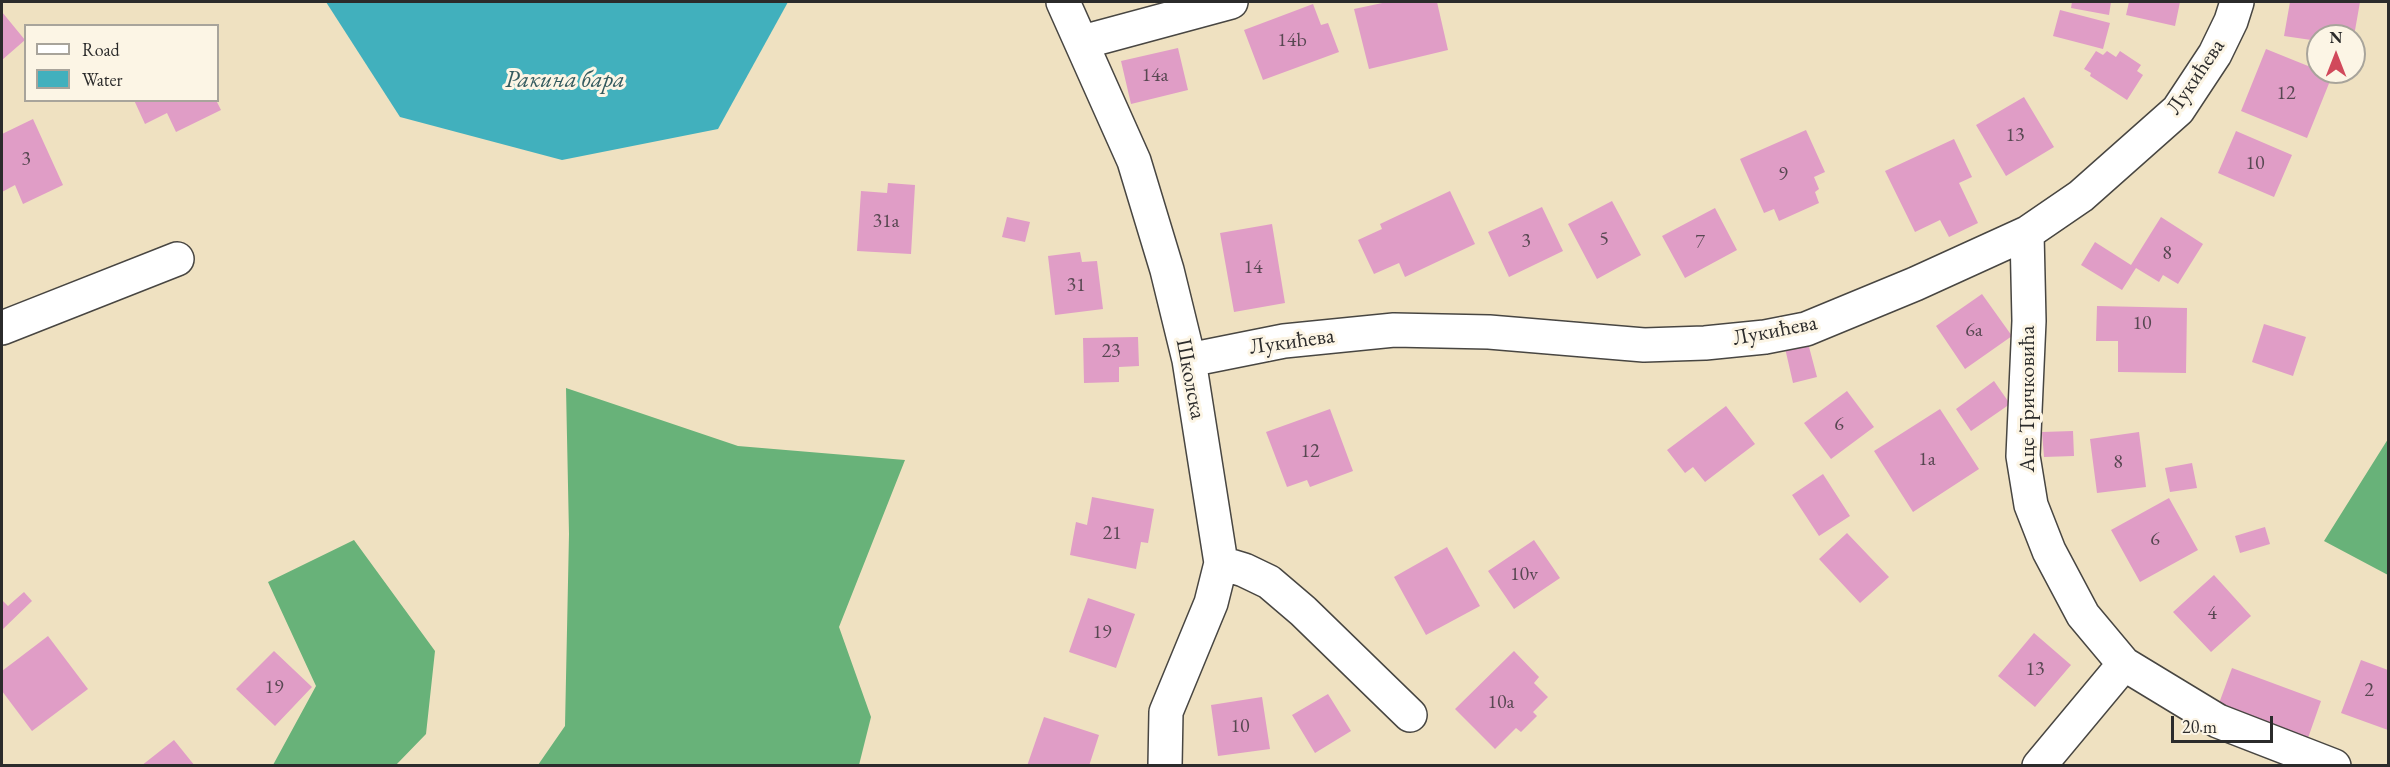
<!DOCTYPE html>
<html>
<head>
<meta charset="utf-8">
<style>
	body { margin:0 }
	#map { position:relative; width:2390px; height:767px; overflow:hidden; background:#efe1c1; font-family:"EB Garamond",serif }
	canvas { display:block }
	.frame { position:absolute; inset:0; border:3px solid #2b2b2b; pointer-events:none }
	.legend { position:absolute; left:24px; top:24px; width:195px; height:78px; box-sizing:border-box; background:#fcf5e5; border:2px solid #a8a49b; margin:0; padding:8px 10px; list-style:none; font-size:18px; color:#2b2b2b }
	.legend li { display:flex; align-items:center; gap:12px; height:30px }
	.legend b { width:30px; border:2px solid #a8a49b }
	.north { position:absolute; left:2306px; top:24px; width:60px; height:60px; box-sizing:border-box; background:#fcf5e5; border:2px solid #a8a49b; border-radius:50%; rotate:0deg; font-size:16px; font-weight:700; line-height:24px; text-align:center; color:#2b2b2b }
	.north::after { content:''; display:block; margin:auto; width:21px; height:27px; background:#d1495b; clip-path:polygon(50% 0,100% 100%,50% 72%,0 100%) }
	.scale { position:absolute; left:2171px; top:716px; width:102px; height:27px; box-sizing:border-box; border:3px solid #2b2b2b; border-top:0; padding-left:8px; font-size:18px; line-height:21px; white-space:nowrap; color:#2b2b2b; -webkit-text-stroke:4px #fcf5e5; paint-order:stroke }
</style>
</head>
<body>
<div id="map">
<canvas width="2390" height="767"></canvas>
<div class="frame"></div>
<ul class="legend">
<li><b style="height:8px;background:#fff"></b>Road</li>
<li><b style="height:16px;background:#41b0bd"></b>Water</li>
</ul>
<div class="north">N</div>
<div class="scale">20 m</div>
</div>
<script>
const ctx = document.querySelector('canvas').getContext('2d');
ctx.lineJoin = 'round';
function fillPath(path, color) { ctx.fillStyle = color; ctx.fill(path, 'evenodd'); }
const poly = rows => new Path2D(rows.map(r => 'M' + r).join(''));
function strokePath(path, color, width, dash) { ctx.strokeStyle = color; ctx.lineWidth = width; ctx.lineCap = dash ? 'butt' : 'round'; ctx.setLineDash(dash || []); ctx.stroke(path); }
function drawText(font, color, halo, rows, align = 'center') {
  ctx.font = font + ' "EB Garamond",serif'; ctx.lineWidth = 6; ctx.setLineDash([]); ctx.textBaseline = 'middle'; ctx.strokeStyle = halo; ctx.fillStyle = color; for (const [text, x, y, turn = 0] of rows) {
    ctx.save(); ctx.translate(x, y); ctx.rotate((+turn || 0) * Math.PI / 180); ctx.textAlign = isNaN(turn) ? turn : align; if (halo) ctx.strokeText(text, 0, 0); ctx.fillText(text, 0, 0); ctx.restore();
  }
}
const forest = poly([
	[566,388,738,446,905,460,839,627,871,717,859,765,538,765,565,726,569,534],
	[2388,439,2388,575,2324,541],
	[354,540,435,651,426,734,396,765,273,765,316,686,268,582]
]);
const water = poly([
	[326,2,788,2,718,129,562,160,400,117]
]);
const building = poly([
	[1387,2,1437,2,1448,50,1369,69,1354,9],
	[2072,2,2111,2,2109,15,2071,8],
	[2129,2,2180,2,2175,26,2126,15],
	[2290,2,2360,2,2354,36,2318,36,2318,41,2284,36],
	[1313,4,1321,25,1328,23,1339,52,1263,80,1244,30],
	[2060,10,2110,23,2103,49,2053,36],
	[2,12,25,40,2,60],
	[1178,48,1188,90,1131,104,1121,61],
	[2266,49,2318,70,2318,72,2332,76,2307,138,2241,111],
	[2096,51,2103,55,2107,51,2116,57,2120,51,2141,65,2137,71,2143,75,2127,100,2090,76,2091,73,2084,69],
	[2024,97,2054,147,2006,176,1976,125],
	[134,100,216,100,221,110,176,132,167,113,145,124],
	[33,119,63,185,23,204,15,185,2,192,2,134],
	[1806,130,1825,172,1814,177,1819,189,1815,192,1819,203,1779,221,1774,209,1764,213,1740,159],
	[2236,131,2292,155,2274,197,2218,173],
	[1954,139,1972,177,1959,183,1978,223,1949,237,1940,220,1915,232,1885,171],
	[888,183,915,185,911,254,857,251,861,191,887,193],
	[1450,191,1475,244,1405,277,1399,263,1374,274,1358,240,1382,229,1380,224],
	[1612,201,1641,255,1597,279,1568,224],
	[1542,207,1563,251,1509,277,1488,232],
	[1715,208,1737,250,1685,278,1662,236],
	[1007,217,1030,222,1025,242,1002,237],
	[2161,217,2203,244,2178,284,2163,275,2159,282,2136,268,2122,290,2081,265,2095,242,2131,265],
	[1272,224,1285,303,1234,312,1220,233],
	[1080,252,1082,262,1097,261,1103,309,1055,315,1048,256],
	[1982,294,2012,336,1965,369,1936,326],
	[2097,306,2187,308,2186,373,2118,372,2118,341,2096,341],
	[2264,324,2306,337,2293,376,2252,362],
	[1138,337,1139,366,1119,367,1119,382,1084,383,1083,338],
	[1808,343,1817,377,1793,383,1785,348],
	[1994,381,2010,404,1971,431,1956,409],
	[1847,391,1874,427,1831,459,1804,423],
	[1726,406,1755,444,1705,482,1693,467,1685,473,1667,450],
	[1330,409,1353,471,1310,487,1307,480,1287,487,1266,432],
	[1940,409,1979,469,1913,512,1874,451],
	[2073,431,2074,456,2044,457,2042,432],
	[2139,432,2146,487,2097,493,2090,439],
	[2192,463,2197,488,2170,492,2165,468],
	[1823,474,1850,516,1819,536,1792,495],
	[1092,497,1154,509,1148,543,1141,542,1136,569,1070,555,1076,522,1087,525],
	[2169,498,2198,550,2140,582,2111,530],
	[2265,527,2270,544,2240,553,2235,536],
	[1847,533,1889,577,1860,603,1819,559],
	[1534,540,1560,578,1514,609,1488,571],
	[1447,547,1480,606,1426,635,1394,577],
	[2214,575,2251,616,2211,652,2173,612],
	[24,592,32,601,2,630,2,600,8,606],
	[1088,598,1135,614,1116,668,1069,652],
	[2034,633,2071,665,2035,707,1998,676],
	[48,636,88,689,32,731,2,691,2,671],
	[274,651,312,687,275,726,236,689],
	[1514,651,1539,677,1534,683,1548,697,1533,712,1537,716,1521,732,1516,728,1495,749,1455,709],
	[2361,660,2388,670,2388,730,2341,713],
	[2232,668,2321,701,2308,738,2218,706],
	[1328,694,1351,731,1315,753,1292,715],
	[1262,697,1270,749,1218,756,1211,705],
	[1044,717,1099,735,1089,766,1027,766],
	[174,740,195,766,141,766]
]);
const minor = poly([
	[1063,2,1134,161,1167,270,1189,360,1221,563,1211,603,1166,712,1165,766],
	[1083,42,1231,2],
	[2027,233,2029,321,2023,456,2031,505,2049,551,2083,615,2124,664,2218,721,2334,766],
	[2,328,177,259],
	[1189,360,1284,341,1394,330,1489,332,1644,345,1705,343,1765,337,1806,329,1915,284,2027,233,2081,196,2178,110,2215,54,2231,21,2237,2],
	[1221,563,1244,570,1269,582,1303,611,1410,715],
	[2039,766,2124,664]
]);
const numberNames = [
	["14b",1292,41],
	["14a",1155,76],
	["12",2286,94],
	["13",2015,136],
	["3",26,160],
	["10",2255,164],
	["9",1783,175],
	["31a",886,222],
	["5",1604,240],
	["3",1526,242],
	["7",1700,243],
	["8",2167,254],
	["14",1253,268],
	["31",1076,286],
	["10",2142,324],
	["6a",1974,331],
	["23",1111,352],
	["6",1839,425],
	["12",1310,452],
	["1a",1927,460],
	["8",2118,463],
	["21",1112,534],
	["6",2155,540],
	["10v",1524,575],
	["4",2212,614],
	["19",1102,633],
	["13",2035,670],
	["19",274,688],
	["2",2369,691],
	["10a",1501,703],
	["10",1240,727]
];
const streetNames = [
	["Лукићева",2196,77,-56],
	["Лукићева",1775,331,-11],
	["Лукићева",1292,342,-8],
	["Школска",1190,379,79],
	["Аце Тричковића",2028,399,-90]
];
const waterNames = [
	["Ракина бара",565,80]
];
fillPath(forest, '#68b279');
fillPath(water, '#41b0bd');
fillPath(building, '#e09dc6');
strokePath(minor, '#484642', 36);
strokePath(minor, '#fff', 33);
drawText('20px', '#584852', null, numberNames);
drawText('22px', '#2b2b2b', '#fcf5e5', streetNames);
drawText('italic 24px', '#335a5e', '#fcf5e5', waterNames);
</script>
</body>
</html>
